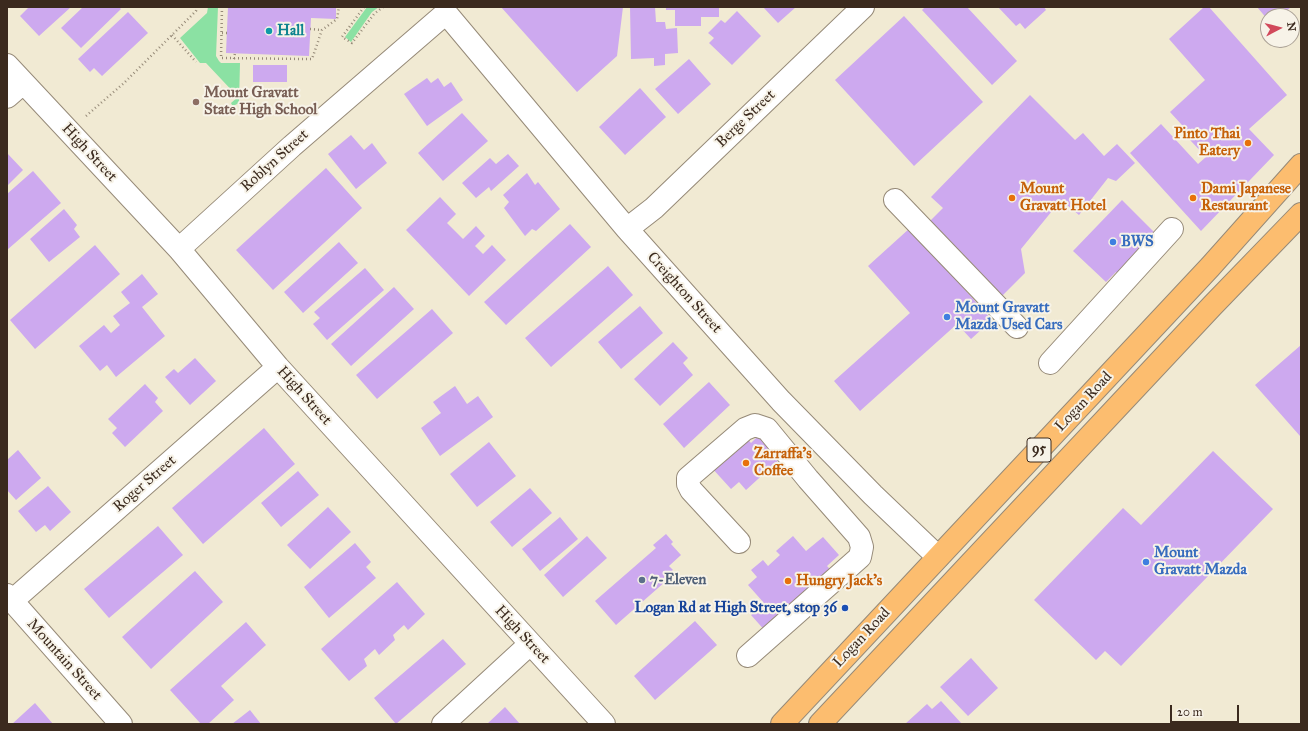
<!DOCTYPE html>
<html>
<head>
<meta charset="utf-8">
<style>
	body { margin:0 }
	#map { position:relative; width:1308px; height:731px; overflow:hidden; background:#f1ead3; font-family:"IM FELL Great Primer",serif }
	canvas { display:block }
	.frame { position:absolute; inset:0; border:8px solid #3b2a1e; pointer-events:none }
	.north { position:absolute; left:1260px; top:8px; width:40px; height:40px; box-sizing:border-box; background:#f7f3e8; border:1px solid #aca397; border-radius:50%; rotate:83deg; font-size:11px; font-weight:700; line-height:16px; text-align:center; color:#3b2a1e }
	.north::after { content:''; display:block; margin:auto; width:14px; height:18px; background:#d1495b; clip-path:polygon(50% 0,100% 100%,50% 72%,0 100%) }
	.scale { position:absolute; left:1170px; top:705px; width:69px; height:18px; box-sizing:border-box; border:2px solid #3b2a1e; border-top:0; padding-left:5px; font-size:12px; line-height:14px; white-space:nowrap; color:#3b2a1e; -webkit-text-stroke:3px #f7f3e8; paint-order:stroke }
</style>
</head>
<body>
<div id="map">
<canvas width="1308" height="731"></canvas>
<div class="frame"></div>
<div class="north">N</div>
<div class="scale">20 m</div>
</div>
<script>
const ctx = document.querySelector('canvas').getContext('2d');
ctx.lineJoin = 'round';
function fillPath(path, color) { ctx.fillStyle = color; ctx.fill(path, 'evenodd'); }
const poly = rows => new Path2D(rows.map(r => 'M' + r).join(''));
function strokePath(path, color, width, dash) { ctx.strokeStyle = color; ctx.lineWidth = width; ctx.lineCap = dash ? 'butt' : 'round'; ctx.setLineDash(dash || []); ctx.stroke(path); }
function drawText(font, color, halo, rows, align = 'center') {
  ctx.font = font + ' "IM FELL Great Primer",serif'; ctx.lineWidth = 4; ctx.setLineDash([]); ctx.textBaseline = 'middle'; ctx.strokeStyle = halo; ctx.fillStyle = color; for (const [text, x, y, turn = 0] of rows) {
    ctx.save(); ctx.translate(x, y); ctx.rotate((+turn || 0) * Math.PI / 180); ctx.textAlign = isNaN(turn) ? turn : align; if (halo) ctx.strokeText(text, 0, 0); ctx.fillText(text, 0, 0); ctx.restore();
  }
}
const green = poly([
	[208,7,218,7,216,56,219,61,221,63,240,63,239,103,235,105,232,105,231,103,238,97,206,63,200,63,180,38,207,13],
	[367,7,379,7,372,12,351,42,345,37]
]);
const building = poly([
	[29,7,71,7,39,36,20,16],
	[83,7,119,7,121,9,81,48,61,28],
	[228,7,336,7,336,19,311,18,309,56,226,53],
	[501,7,623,7,617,56,577,92],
	[630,7,655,7,656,22,665,22,666,29,677,28,678,53,665,54,665,65,654,66,654,58,631,59],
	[666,7,719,7,719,17,701,17,701,26,675,26,675,10,666,10],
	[763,7,796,7,778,23],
	[925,7,967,7,1017,61,992,85,922,10],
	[998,7,1044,7,1046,10,1025,29,1020,23,1016,26],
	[1204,7,1209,7,1287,95,1249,129,1274,155,1201,231,1130,153,1161,124,1198,164,1206,157,1190,140,1193,137,1170,112,1205,80,1169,39],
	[1257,7,1291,7,1281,16,1268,16,1268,20],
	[737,11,761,36,732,65,709,43,714,38,708,33,721,20,725,23],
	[128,12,148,33,102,76,94,68,90,72,78,59],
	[904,16,983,102,914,166,835,80],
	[689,59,711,84,678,114,655,89],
	[253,65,287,65,287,82,253,82],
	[427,78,431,83,438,78,444,87,451,82,463,100,427,126,404,94],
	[640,88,666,117,625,155,599,127],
	[1030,95,1075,140,1083,133,1104,156,1117,144,1135,163,1116,181,1108,178,1079,215,1061,200,1021,249,1025,273,999,299,925,226,943,208,931,197],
	[462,113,488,141,443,181,418,153],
	[351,135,364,150,372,143,387,163,356,189,328,154],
	[7,153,23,170,7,186],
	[508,154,519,166,491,191,489,187,476,198,462,183,490,158,496,164],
	[326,168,362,208,273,290,236,250],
	[33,171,61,203,7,250,7,194],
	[527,173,535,185,538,182,560,209,536,231,532,229,525,236,504,208,509,202,503,195],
	[440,197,456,214,447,223,463,239,476,226,485,236,475,246,483,254,492,245,506,260,469,296,406,230],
	[1122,200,1154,232,1153,234,1167,247,1130,286,1116,272,1106,282,1073,251],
	[64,209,77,225,74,229,80,237,49,262,30,239],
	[570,224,591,247,506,325,484,302],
	[910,228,992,320,971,339,957,324,860,411,834,381,910,313,868,266],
	[339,242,358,263,303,313,284,292],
	[95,245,120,274,35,349,10,320],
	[608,266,633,295,551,367,525,338],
	[365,268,384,290,327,340,313,324,320,318,314,312],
	[142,274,158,294,142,307,165,336,116,377,107,365,100,371,79,346,104,325,111,333,120,325,113,316,130,303,121,292],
	[394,287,414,309,351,366,331,344],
	[640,306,663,333,621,369,598,342],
	[432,309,453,333,377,399,356,375],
	[673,342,688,358,683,363,693,375,660,406,634,379],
	[1301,345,1301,436,1300,436,1255,385],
	[195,358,216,381,190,405,165,377,174,369,178,373],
	[709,382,730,405,684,448,663,424],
	[145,384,158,398,155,402,163,411,125,447,112,433,117,428,108,419],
	[455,386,467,404,478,396,493,417,440,456,421,428,441,413,433,402],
	[737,427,751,443,759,435,780,459,746,490,739,482,731,489,711,467,684,492,676,483],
	[264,428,295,464,203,544,172,508],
	[489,442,516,476,477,507,450,474],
	[18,450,41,478,16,500,7,490,7,460],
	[1213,451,1273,509,1121,666,1105,651,1096,660,1034,600,1123,508,1141,525],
	[298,471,319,495,281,527,261,503],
	[48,486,71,512,50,531,45,525,36,532,18,511],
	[530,488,552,513,512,547,490,522],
	[328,507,351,532,310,569,287,545],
	[560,517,578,539,540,571,522,549],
	[158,526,183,555,109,618,84,589],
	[666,534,673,542,671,544,681,555,669,566,673,570,663,579,666,581,616,625,595,601,656,548,653,545],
	[587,536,607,558,563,597,544,575],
	[793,536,806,551,823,537,839,555,827,566,842,582,775,642,751,615,764,603,748,585,757,577,751,570,763,560,768,566,780,555,776,551],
	[355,543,371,562,366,567,376,578,329,618,304,587],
	[195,571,223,602,151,669,122,637],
	[397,582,425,614,408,630,404,625,393,635,395,640,379,655,375,649,364,659,367,666,349,681,321,649],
	[695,621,717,645,655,700,634,676],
	[246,622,266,645,221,686,234,700,208,724,201,724,170,690],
	[443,639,466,664,396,724,374,698],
	[971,658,998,688,968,716,940,687],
	[941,701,962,724,905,724,927,704,932,709],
	[35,703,53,724,12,724],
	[505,707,520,724,487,724],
	[250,710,261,724,232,724]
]);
const path = poly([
	[222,7,221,58,305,59,312,59,322,30,337,19,339,7],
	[364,7,342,37,352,43,374,14,383,7],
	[310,29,322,30],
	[222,33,227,33],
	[172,35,196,62],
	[234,59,235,53],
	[86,116,124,83,196,11,197,7]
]);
const minor = poly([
	[7,65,179,249,278,367,604,724],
	[7,97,23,83],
	[895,200,1017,327],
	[627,229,654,208,863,7],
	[179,249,292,146,446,13,627,229,781,401,873,495,938,557],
	[1050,363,1172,229],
	[739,542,691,490,688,484,688,478,745,429,755,425,767,429,808,479,859,537,862,547,860,557,748,656],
	[7,595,121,724],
	[12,601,278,367],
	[443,724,530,644]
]);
const major = poly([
	[782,724,1210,267,1301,165],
	[820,724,1212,306,1301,214]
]);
const markers = [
	[269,31,4,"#0f9aa8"],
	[196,102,4,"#8d6e63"],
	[1248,143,4,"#e8710a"],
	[1012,198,4,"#e8710a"],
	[1193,198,4,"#e8710a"],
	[1113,242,4,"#3f7fe0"],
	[947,317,4,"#3f7fe0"],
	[746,463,4,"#e8710a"],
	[1146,562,4,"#3f7fe0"],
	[642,580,4,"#5c6f8a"],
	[788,581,4,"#e8710a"],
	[845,608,4,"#1a4fb4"]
];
const shields = [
	[1039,450,24]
];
const shieldNames = [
	["95",1039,450]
];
const cultureNames = [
	["Hall",277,31]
];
const educationNames = [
	["Mount Gravatt",204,93],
	["State High School",204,110]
];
const streetNames = [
	["Berge Street",746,119,-44],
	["High Street",89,153,47],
	["Roblyn Street",275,161,-42],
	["Creighton Street",684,293,48],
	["High Street",304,396,48],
	["Logan Road",1084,402,-47],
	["Roger Street",145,484,-41],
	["High Street",522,635,47],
	["Logan Road",862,638,-47],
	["Mountain Street",64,660,48]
];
const foodNames = [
	["Pinto Thai",1240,134,"right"],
	["Eatery",1240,151,"right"],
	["Mount",1020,189],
	["Gravatt Hotel",1020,206],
	["Dami Japanese",1201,189],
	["Restaurant",1201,206],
	["Zarraffa's",754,454],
	["Coffee",754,471],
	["Hungry Jack's",796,581]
];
const shopNames = [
	["BWS",1121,242],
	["Mount Gravatt",955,308],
	["Mazda Used Cars",955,325],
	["Mount",1154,553],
	["Gravatt Mazda",1154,570]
];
const serviceNames = [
	["7-Eleven",650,580]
];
const transitNames = [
	["Logan Rd at High Street, stop 36",837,608]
];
fillPath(green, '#8be1a3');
fillPath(building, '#cda9ef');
strokePath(minor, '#968a78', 24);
strokePath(major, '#968a78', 24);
strokePath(path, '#968a78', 2.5, [1, 3]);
strokePath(minor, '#fff', 22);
strokePath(major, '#fcbd6f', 22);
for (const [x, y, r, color] of markers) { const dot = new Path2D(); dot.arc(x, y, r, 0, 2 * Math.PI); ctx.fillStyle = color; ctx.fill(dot); strokePath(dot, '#f7f3e8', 1.5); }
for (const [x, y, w] of shields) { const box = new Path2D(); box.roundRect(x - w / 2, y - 12, w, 24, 3); ctx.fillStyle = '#f7f3e8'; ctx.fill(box); strokePath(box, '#3b2a1e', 1); }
drawText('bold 14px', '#3b2a1e', null, shieldNames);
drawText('bold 15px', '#0d838f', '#f7f3e8', cultureNames, 'left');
drawText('bold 15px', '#785e54', '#f7f3e8', educationNames, 'left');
drawText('15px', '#3b2a1e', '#f7f3e8', streetNames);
drawText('bold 15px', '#c56008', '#f7f3e8', foodNames, 'left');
drawText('bold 15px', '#366cbe', '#f7f3e8', shopNames, 'left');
drawText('bold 15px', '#4e5e75', '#f7f3e8', serviceNames, 'left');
drawText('bold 15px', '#164399', '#f7f3e8', transitNames, 'right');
</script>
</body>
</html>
